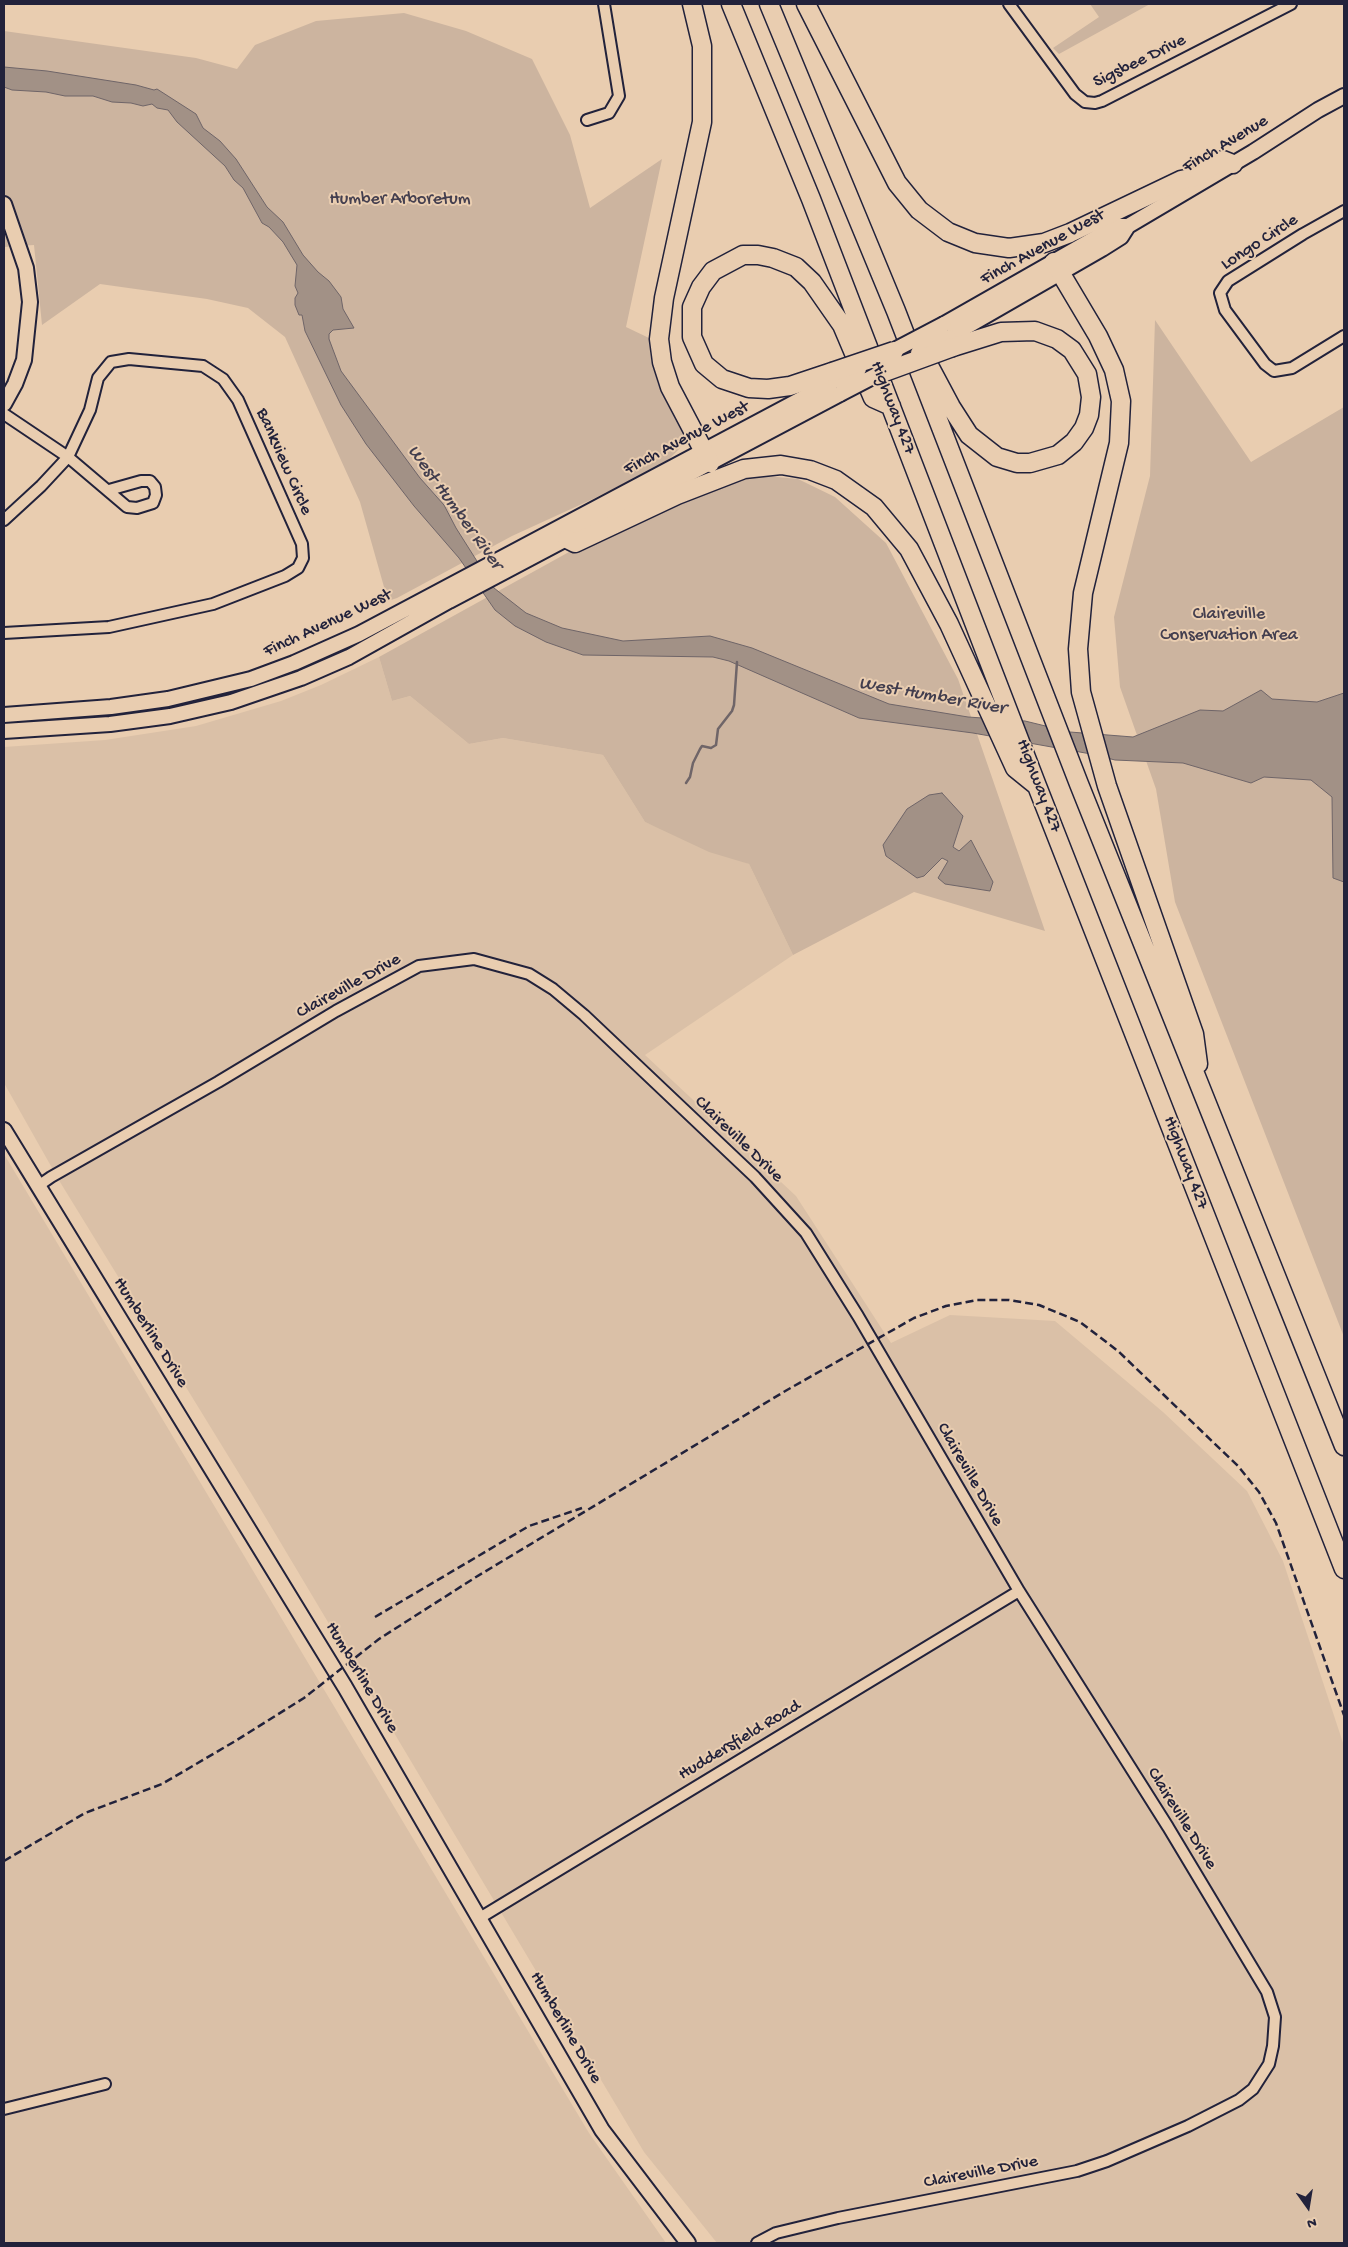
<!DOCTYPE html>
<html>
<head>
<meta charset="utf-8">
<style>
	body { margin:0 }
	#map { position:relative; width:1348px; height:2247px; overflow:hidden; background:#e9cdb0; font-family:"Gochi Hand",sans-serif }
	canvas { display:block }
	.frame { position:absolute; inset:0; border:5px solid #22223b; pointer-events:none }
	.north { position:absolute; left:1283px; top:2182px; width:50px; height:50px; -webkit-text-stroke:4px #e9cdb0; paint-order:stroke; rotate:167deg; font-size:14px; font-weight:700; line-height:20px; text-align:center; color:#22223b }
	.north::after { content:''; display:block; margin:auto; width:18px; height:22px; background:#22223b; clip-path:polygon(50% 0,100% 100%,50% 72%,0 100%) }
</style>
</head>
<body>
<div id="map">
<canvas width="1348" height="2247"></canvas>
<div class="frame"></div>
<div class="north">N</div>
</div>
<script>
const ctx = document.querySelector('canvas').getContext('2d');
ctx.lineJoin = 'round';
function fillPath(path, color) { ctx.fillStyle = color; ctx.fill(path, 'evenodd'); }
const poly = rows => new Path2D(rows.map(r => 'M' + r).join(''));
function strokePath(path, color, width, dash) { ctx.strokeStyle = color; ctx.lineWidth = width; ctx.lineCap = dash ? 'butt' : 'round'; ctx.setLineDash(dash || []); ctx.stroke(path); }
function drawText(font, color, halo, rows, align = 'center') {
  ctx.font = font + ' "Gochi Hand",sans-serif'; ctx.lineWidth = 4; ctx.setLineDash([]); ctx.textBaseline = 'middle'; ctx.strokeStyle = halo; ctx.fillStyle = color; for (const [text, x, y, turn = 0] of rows) {
    ctx.save(); ctx.translate(x, y); ctx.rotate((+turn || 0) * Math.PI / 180); ctx.textAlign = isNaN(turn) ? turn : align; if (halo) ctx.strokeText(text, 0, 0); ctx.fillText(text, 0, 0); ctx.restore();
  }
}
const built = poly([
	[379,657,392,701,410,696,469,744,503,738,603,755,645,822,749,864,793,955,645,1055,796,1196,891,1343,950,1315,1055,1321,1163,1412,1247,1491,1283,1561,1344,1746,1344,2243,717,2243,644,2152,251,1493,60,1182,4,1083,4,747,105,740,196,726,281,701,321,685],
	[4,1154,589,2133,666,2243,4,2243]
]);
const green = poly([
	[1090,4,1150,4,1059,54,1053,48,1099,17],
	[404,13,466,31,532,59,570,135,590,208,662,159,626,327,649,338,651,358,658,384,676,421,684,431,680,448,666,462,595,498,512,536,397,598,388,601,360,502,285,337,248,308,207,299,100,284,42,325,34,245,4,247,4,31,196,58,237,69,255,45,316,21],
	[1155,320,1251,462,1344,407,1344,1337,1175,902,1156,789,1120,687,1114,617,1150,476],
	[756,475,798,479,835,497,886,543,958,679,1045,931,914,892,793,955,749,864,709,852,645,822,603,755,503,738,469,744,410,696,392,701,379,657,607,531,679,500]
]);
const water = poly([
	[4,67,47,71,136,85,154,90,157,89,196,114,203,128,220,141,236,159,267,207,283,222,303,255,318,272,329,281,341,297,343,309,354,328,333,330,329,334,329,339,341,371,420,478,444,505,456,528,494,588,526,613,562,628,623,641,710,636,752,648,889,704,968,717,1025,721,1070,732,1133,737,1200,710,1223,711,1261,690,1272,699,1317,702,1344,693,1344,882,1333,878,1332,797,1311,780,1264,777,1251,783,1183,763,1115,760,1091,754,973,733,859,718,729,661,713,657,583,655,546,642,515,626,495,610,459,558,414,506,366,444,341,405,305,331,302,315,299,315,295,305,295,298,298,293,295,286,297,265,283,242,269,227,262,223,243,188,234,180,225,166,177,122,168,110,157,108,152,104,143,106,131,103,112,102,93,96,65,96,46,92,12,90,4,87,4,67],
	[942,793,963,816,953,847,959,851,971,840,993,882,990,891,945,884,938,878,948,861,942,858,924,876,917,878,886,856,883,845,907,809,929,795,942,793]
]);
const stream = poly([
	[686,783,690,777,693,763,700,749,702,746,711,748,716,745,718,729,732,711,734,705,737,662]
]);
const street = poly([
	[1009,4,1075,94,1085,102,1095,103,1102,101,1291,4],
	[587,120,609,113,619,96,604,4],
	[1344,211,1303,234,1228,281,1220,293,1225,310,1265,364,1274,371,1292,368,1344,336],
	[4,414,68,457,127,507,137,508,153,503,156,495,155,487,150,481,141,481,109,490],
	[4,520,41,486,68,457,90,410,98,378,111,362,129,359,203,366,223,379,238,400,302,544,303,558,298,568,285,576,213,604,109,627,4,633],
	[38,1186,51,1177,218,1082,336,1011,419,966,474,959,529,974,553,989,584,1015,755,1177,806,1233,858,1316,1019,1591,1168,1827,1267,1992,1275,2017,1273,2046,1269,2064,1253,2089,1239,2100,1188,2126,1107,2161,1077,2171,838,2218,776,2233,757,2243],
	[478,1919,1019,1591],
	[4,2109,105,2084]
]);
const secondary = poly([
	[4,204,26,268,30,302,24,360,15,384,4,404],
	[944,324,1116,226,1128,226],
	[949,337,1102,249,1121,237,1128,226,1253,152,1318,110,1344,96],
	[4,715,111,707,168,699,251,679,294,663,359,634,835,381],
	[4,731,110,724,170,716,231,702,301,678,349,657,449,601,840,394],
	[4,1130,345,1687,602,2130,688,2243]
]);
const highway = poly([
	[692,4,702,46,702,122,664,298,659,339,662,362,670,387,710,463],
	[731,4,811,199,1037,786,1344,1569],
	[769,4,896,311,1079,784,1344,1446],
	[806,4,897,183,919,210,948,232,975,243,1009,248,1044,243,1070,233,1181,180,1195,177,1223,160,1233,164],
	[1054,262,1098,336,1114,370,1121,401,1119,443,1083,593,1078,649,1081,692,1107,786,1194,1034,1198,1064],
	[919,347,951,407,969,435,997,457,1017,463,1030,463,1058,455,1074,442,1084,428,1089,415,1091,397,1087,374,1072,350,1057,339,1035,331,1001,332,953,347],
	[832,372,790,386,768,389,749,388,722,379,704,364,692,337,692,307,701,287,713,271,743,255,758,255,773,258,796,267,812,282,842,325,873,398,891,406],
	[567,539,575,543,677,495,744,469,781,465,810,470,836,480,874,507,909,549,949,624,1015,768,1036,785]
]);
const rail = poly([
	[375,1617,529,1526,582,1508],
	[4,1861,85,1813,162,1784,237,1740,304,1698,379,1639,476,1577,787,1390,914,1318,946,1306,977,1300,1009,1300,1039,1305,1080,1322,1118,1351,1238,1466,1259,1492,1276,1523,1344,1715]
]);
const secondaryBridge = poly([
	[918,353,949,337],
	[885,355,944,324],
	[835,381,859,369],
	[840,394,890,368]
]);
const highwayBridge = poly([
	[832,372,894,351],
	[882,373,953,347]
]);
const streetNames = [
	["Sigsbee Drive",1140,62,-26],
	["Finch Avenue",1226,145,-31],
	["Longo Circle",1260,243,-33],
	["Finch Avenue West",1043,248,-29],
	["Highway 427",892,408,69],
	["Finch Avenue West",687,439,-28],
	["Bankview Circle",283,462,66],
	["Finch Avenue West",328,624,-25],
	["Highway 427",1038,786,69],
	["Claireville Drive",349,987,-29],
	["Claireville Drive",738,1140,44],
	["Highway 427",1185,1163,69],
	["Humberline Drive",150,1333,58],
	["Claireville Drive",969,1475,60],
	["Humberline Drive",361,1678,59],
	["Huddersfield Road",740,1741,-31],
	["Claireville Drive",1181,1819,58],
	["Humberline Drive",565,2028,60],
	["Claireville Drive",981,2173,-11]
];
const parkNames = [
	["Humber Arboretum",400,200],
	["Claireville",1229,615],
	["Conservation Area",1229,636]
];
const waterNames = [
	["West Humber River",454,508,54],
	["West Humber River",932,697,10]
];
fillPath(built, '#dac0a7');
fillPath(green, '#ccb49f');
fillPath(water, '#a29186');
strokePath(water, '#6f6568', 1);
strokePath(stream, '#6f6568', 2.5);
strokePath(street, '#22223b', 14);
strokePath(secondary, '#22223b', 18);
strokePath(highway, '#22223b', 21);
strokePath(street, '#e9cdb0', 10);
strokePath(secondary, '#e9cdb0', 14);
strokePath(highway, '#e9cdb0', 18);
strokePath(rail, '#22223b', 2.5, [8, 4]);
strokePath(secondaryBridge, '#22223b', 18, []);
strokePath(highwayBridge, '#22223b', 21, []);
strokePath(secondaryBridge, '#e9cdb0', 14);
strokePath(highwayBridge, '#e9cdb0', 18);
drawText('18px', '#22223b', '#e9cdb0', streetNames);
drawText('18px', '#443f4f', '#e9cdb0', parkNames);
drawText('italic 19px', '#423e4e', '#e9cdb0', waterNames);
</script>
</body>
</html>
